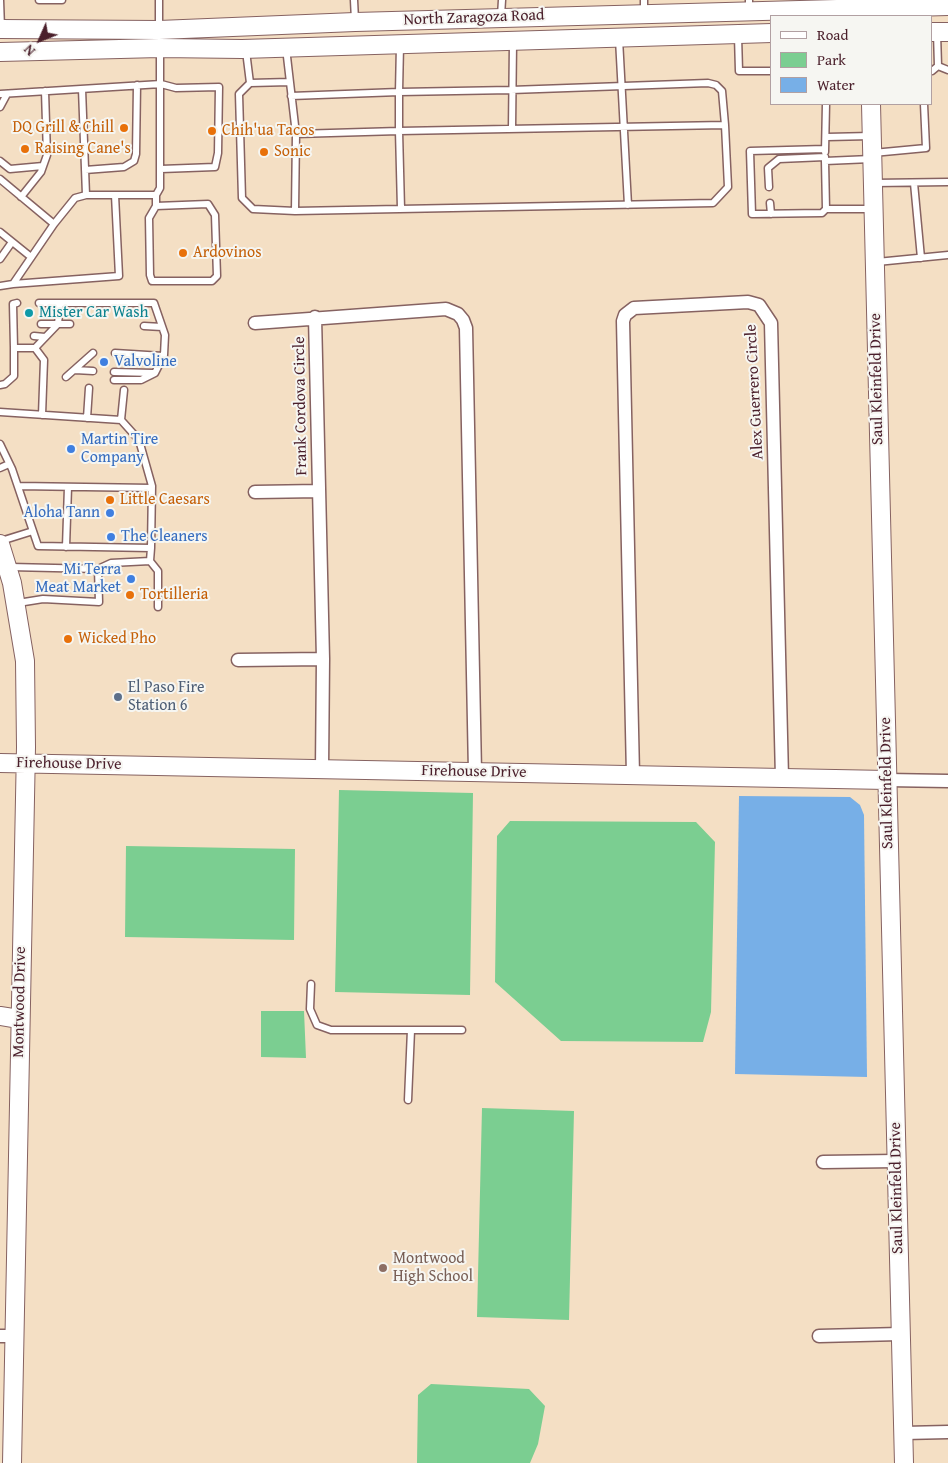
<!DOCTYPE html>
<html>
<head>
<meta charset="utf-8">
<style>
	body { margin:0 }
	#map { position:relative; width:948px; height:1463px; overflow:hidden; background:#f4dfc4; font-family:"Gentium Book Plus",serif }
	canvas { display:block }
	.legend { position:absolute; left:770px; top:15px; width:162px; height:90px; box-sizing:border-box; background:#f6f6f2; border:1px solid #b1a0a2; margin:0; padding:6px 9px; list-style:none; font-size:15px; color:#4a1f2b }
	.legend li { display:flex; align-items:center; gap:10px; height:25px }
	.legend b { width:25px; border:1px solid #b1a0a2 }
	.north { position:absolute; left:15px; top:15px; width:50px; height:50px; -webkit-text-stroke:4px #f6f6f2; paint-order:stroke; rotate:226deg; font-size:14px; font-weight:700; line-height:20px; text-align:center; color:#4a1f2b }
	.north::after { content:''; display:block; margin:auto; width:18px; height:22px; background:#4a1f2b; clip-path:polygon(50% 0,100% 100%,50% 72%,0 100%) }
</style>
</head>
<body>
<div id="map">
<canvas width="948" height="1463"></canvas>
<ul class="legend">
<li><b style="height:6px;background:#fff"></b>Road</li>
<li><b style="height:14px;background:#7bce91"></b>Park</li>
<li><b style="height:14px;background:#77afe7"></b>Water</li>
</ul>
<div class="north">N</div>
</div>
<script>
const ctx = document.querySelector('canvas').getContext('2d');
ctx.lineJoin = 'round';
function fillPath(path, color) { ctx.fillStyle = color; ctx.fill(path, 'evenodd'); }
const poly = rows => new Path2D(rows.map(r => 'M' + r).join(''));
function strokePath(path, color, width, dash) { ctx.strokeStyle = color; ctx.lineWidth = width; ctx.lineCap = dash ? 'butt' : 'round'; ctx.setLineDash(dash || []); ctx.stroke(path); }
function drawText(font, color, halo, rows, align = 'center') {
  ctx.font = font + ' "Gentium Book Plus",serif'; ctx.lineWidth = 4; ctx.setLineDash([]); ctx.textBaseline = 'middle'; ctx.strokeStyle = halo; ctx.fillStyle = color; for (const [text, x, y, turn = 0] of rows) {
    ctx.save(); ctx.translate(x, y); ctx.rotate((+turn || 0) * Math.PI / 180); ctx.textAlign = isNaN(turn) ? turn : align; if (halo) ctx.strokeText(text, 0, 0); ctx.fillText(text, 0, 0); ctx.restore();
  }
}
const green = poly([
	[339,790,473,793,470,995,335,992],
	[510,821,696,822,715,842,711,1012,703,1042,561,1041,495,982,497,836],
	[126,846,295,849,294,940,125,937],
	[261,1011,304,1011,306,1058,261,1057],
	[482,1108,574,1111,569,1320,477,1317],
	[431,1384,529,1389,545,1406,538,1444,530,1463,417,1463,418,1395]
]);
const water = poly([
	[739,796,850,797,860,805,864,815,867,1077,735,1074]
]);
const lane = poly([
	[0,0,1,28],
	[39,0,62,0],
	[159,0,159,29],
	[354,0,355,20],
	[644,0,644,13],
	[749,0,749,10],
	[501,16,502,0],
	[738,36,739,71,772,71],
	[619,39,628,205],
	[246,51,250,83,239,94,242,198,253,209,295,211,296,134,286,48],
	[938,66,948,70],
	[932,71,938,66,937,33],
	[250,83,290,82],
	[82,89,86,195],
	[0,94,161,84,176,88,219,87,218,153,215,167,161,169],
	[291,96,399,92,399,131,725,125,722,91,716,85,708,83,511,90,399,92,400,45],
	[0,107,7,94],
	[512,128,513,43],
	[296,134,399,131,401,209],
	[827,137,871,136],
	[825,149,750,151,752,214,822,213,826,209,825,161,871,159],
	[825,152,826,104],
	[873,153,926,148,924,104],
	[0,161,10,169,43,166],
	[85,170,124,167,134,161,136,154,137,85],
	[0,179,54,224],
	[874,183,948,182],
	[914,183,921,258],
	[769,187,768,168,779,159,825,157],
	[156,195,156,206,149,218,150,275,152,281,212,281,217,276,215,215,208,204,156,206],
	[21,197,41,172,47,155,45,91],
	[770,203,771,214],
	[826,209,872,209],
	[295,211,713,203,728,187,725,125],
	[0,232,31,257],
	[0,259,12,242],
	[877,262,948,255],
	[13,284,119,276,115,195],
	[0,286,13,284,54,224,75,198,86,195,156,195,160,188,160,49],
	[39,303,154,303,165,335,164,355,155,373,141,380,114,380],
	[41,324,70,324],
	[144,326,162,327],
	[34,336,45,337],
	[14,348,13,304,17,303],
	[35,348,58,324,60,303],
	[115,353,163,356],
	[75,370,93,371],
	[114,372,153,373],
	[66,377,93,353],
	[0,385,5,384,14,376,14,348,35,348,44,360,42,415],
	[0,412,121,420,139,440,152,486,151,548],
	[87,418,89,388],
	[121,420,124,390],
	[0,444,12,469,38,546,151,548,150,561,111,563,98,569],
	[0,468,9,464],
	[18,486,152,488],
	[1,541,33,531],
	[66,547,68,487],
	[150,561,158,571,158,607],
	[10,567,98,569,99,602,43,599,18,603],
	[311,984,310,1009,317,1025,331,1030,462,1030],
	[408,1100,411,1030]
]);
const street = poly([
	[315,317,323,659,322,769],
	[255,323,446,309,458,314,463,320,466,328,475,772],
	[255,492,319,491],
	[238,660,323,659],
	[633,775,623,321,625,315,634,308,748,302,759,305,771,323,782,778],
	[887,780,948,781],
	[823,1162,896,1161],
	[0,1336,13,1336],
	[819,1336,900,1334],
	[904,1433,948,1432]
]);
const secondary = poly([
	[0,29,159,30,355,22,948,6],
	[932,32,948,32],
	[0,52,160,48,242,49,772,33],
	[871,104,904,1463],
	[0,544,12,583,25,661,26,747,12,1463],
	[0,763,887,780],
	[0,1016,19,1019]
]);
const markers = [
	[124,128,5,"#e8710a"],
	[212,131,5,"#e8710a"],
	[25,149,5,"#e8710a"],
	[264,152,5,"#e8710a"],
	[183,253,5,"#e8710a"],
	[29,313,5,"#0f9aa8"],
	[104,362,5,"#3f7fe0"],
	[71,449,5,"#3f7fe0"],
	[110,500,5,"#e8710a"],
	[110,513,5,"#3f7fe0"],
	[111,537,5,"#3f7fe0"],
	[131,579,5,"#3f7fe0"],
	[130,595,5,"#e8710a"],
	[68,639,5,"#e8710a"],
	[118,697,5,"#5c6f8a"],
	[383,1268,5,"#8d6e63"]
];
const streetNames = [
	["North Zaragoza Road",474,18,-2],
	["Saul Kleinfeld Drive",877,379,-91],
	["Alex Guerrero Circle",755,392,-93],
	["Frank Cordova Circle",301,406,-91],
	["Firehouse Drive",69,764,1],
	["Firehouse Drive",474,772,1],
	["Saul Kleinfeld Drive",887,783,-91],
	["Montwood Drive",20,1002,-89],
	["Saul Kleinfeld Drive",897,1188,-91]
];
const foodNames = [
	["DQ Grill & Chill",114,128,"right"],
	["Chih'ua Tacos",222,131],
	["Raising Cane's",35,149],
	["Sonic",274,152],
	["Ardovinos",193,253],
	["Little Caesars",120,500],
	["Tortilleria",140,595],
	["Wicked Pho",78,639]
];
const cultureNames = [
	["Mister Car Wash",39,313]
];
const shopNames = [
	["Valvoline",114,362],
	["Martin Tire",81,440],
	["Company",81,458],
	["Aloha Tann",100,513,"right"],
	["The Cleaners",121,537],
	["Mi Terra",121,570,"right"],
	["Meat Market",121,588,"right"]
];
const serviceNames = [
	["El Paso Fire",128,688],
	["Station 6",128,706]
];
const educationNames = [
	["Montwood",393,1259],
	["High School",393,1277]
];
fillPath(green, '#7bce91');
fillPath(water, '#77afe7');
strokePath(lane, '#866261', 9);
strokePath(street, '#866261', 15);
strokePath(secondary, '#866261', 20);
strokePath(lane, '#fff', 6);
strokePath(street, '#fff', 12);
strokePath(secondary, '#fff', 18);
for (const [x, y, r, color] of markers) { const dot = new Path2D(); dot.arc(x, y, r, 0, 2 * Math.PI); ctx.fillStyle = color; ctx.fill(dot); strokePath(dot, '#f6f6f2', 2); }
drawText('16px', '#4a1f2b', '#f6f6f2', streetNames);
drawText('16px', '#c56008', '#f6f6f2', foodNames, 'left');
drawText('16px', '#0d838f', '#f6f6f2', cultureNames, 'left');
drawText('16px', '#366cbe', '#f6f6f2', shopNames, 'left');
drawText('16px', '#4e5e75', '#f6f6f2', serviceNames, 'left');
drawText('16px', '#785e54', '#f6f6f2', educationNames, 'left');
</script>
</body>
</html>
